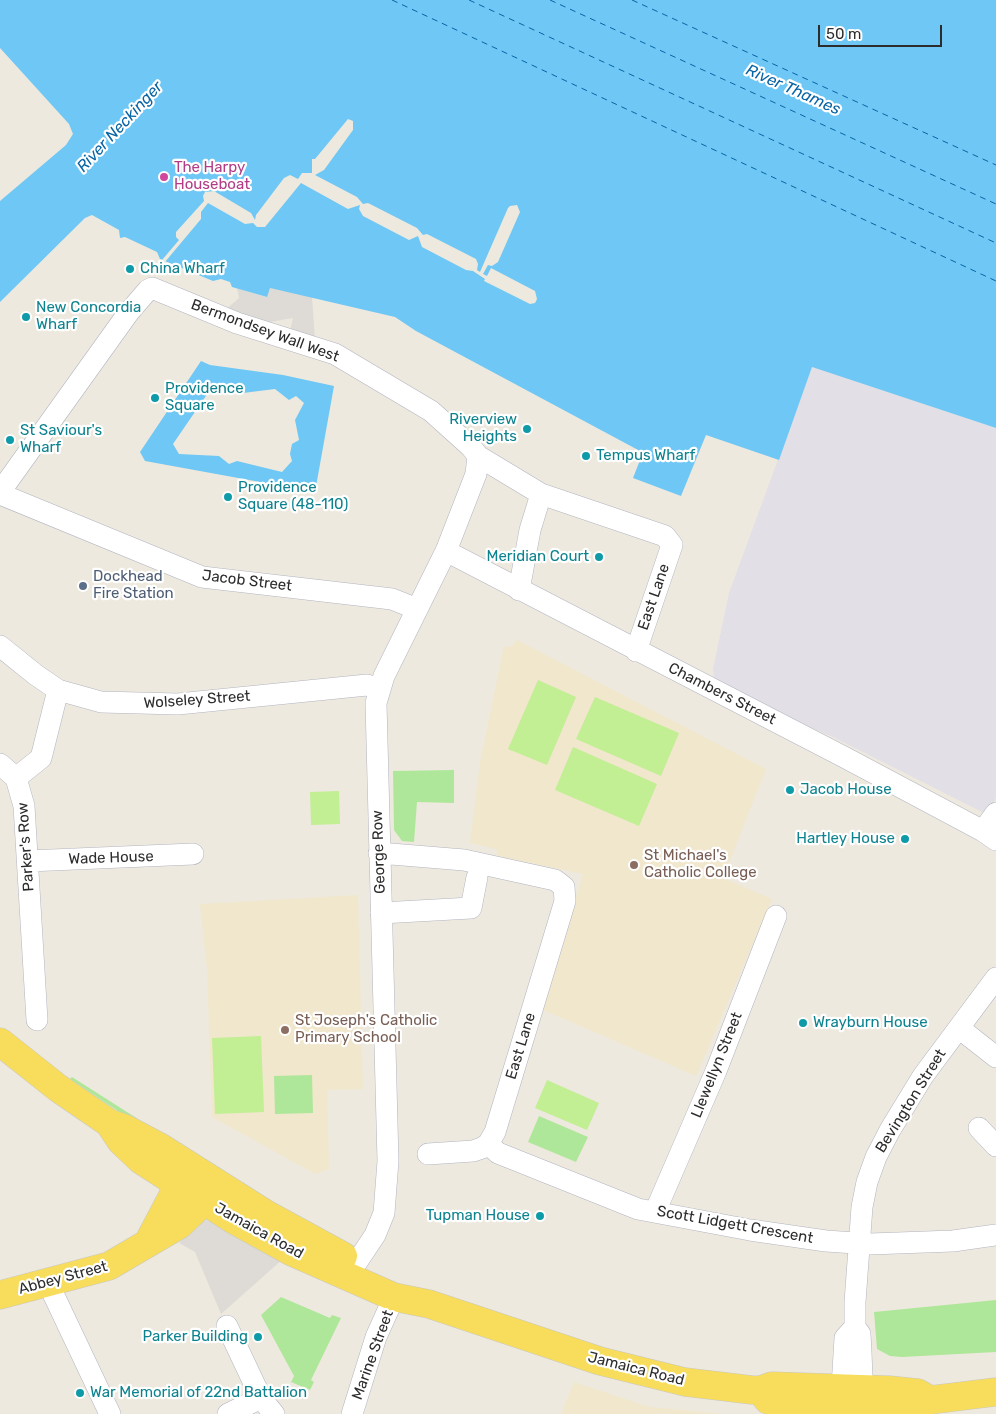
<!DOCTYPE html>
<html>
<head>
<meta charset="utf-8">
<style>
	body { margin:0 }
	#map { position:relative; width:996px; height:1414px; overflow:hidden; background:#eee9de; font-family:Rubik,sans-serif }
	canvas { display:block }
	.scale { position:absolute; left:818px; top:25px; width:124px; height:22px; box-sizing:border-box; border:2px solid #2c2c2c; border-top:0; padding-left:6px; font-size:15px; line-height:18px; white-space:nowrap; color:#2c2c2c; -webkit-text-stroke:4px #fff; paint-order:stroke }
</style>
</head>
<body>
<div id="map">
<canvas width="996" height="1414"></canvas>
<div class="scale">50 m</div>
</div>
<script>
const ctx = document.querySelector('canvas').getContext('2d');
ctx.lineJoin = 'round';
function fillPath(path, color) { ctx.fillStyle = color; ctx.fill(path, 'evenodd'); }
const poly = rows => new Path2D(rows.map(r => 'M' + r).join(''));
function strokePath(path, color, width, dash) { ctx.strokeStyle = color; ctx.lineWidth = width; ctx.lineCap = dash ? 'butt' : 'round'; ctx.setLineDash(dash || []); ctx.stroke(path); }
function drawText(font, color, halo, rows, align = 'center') {
  ctx.font = font + ' Rubik,sans-serif'; ctx.lineWidth = 4.5; ctx.setLineDash([]); ctx.textBaseline = 'middle'; ctx.strokeStyle = halo; ctx.fillStyle = color; for (const [text, x, y, turn = 0] of rows) {
    ctx.save(); ctx.translate(x, y); ctx.rotate((+turn || 0) * Math.PI / 180); ctx.textAlign = isNaN(turn) ? turn : align; if (halo) ctx.strokeText(text, 0, 0); ctx.fillText(text, 0, 0); ctx.restore();
  }
}
const industrial = poly([
	[812,367,996,428,996,798,986,814,833,737,715,687,713,669,729,593]
]);
const education = poly([
	[517,640,766,769,723,878,772,899,696,1076,543,1010,583,874,498,856,496,849,470,843,480,762,504,646,511,647],
	[358,895,363,1089,327,1090,329,1169,315,1174,212,1117,207,970,200,904],
	[574,1382,650,1407,724,1414,561,1414]
]);
const green = poly([
	[454,770,454,803,417,802,414,842,402,841,394,830,393,771],
	[312,1075,313,1113,275,1114,274,1076],
	[72,1077,138,1119,136,1123,70,1079],
	[539,1116,588,1137,576,1162,528,1142],
	[281,1297,330,1318,332,1315,341,1318,311,1380,314,1382,310,1390,291,1382,294,1376,261,1315],
	[996,1300,996,1352,902,1357,890,1356,877,1349,874,1312]
]);
const pitch = poly([
	[538,680,576,697,547,765,508,749],
	[595,697,679,733,661,776,576,739],
	[573,747,657,784,639,826,555,790],
	[339,791,340,824,311,825,310,792],
	[261,1036,264,1112,215,1114,212,1038],
	[547,1080,599,1103,587,1130,535,1108]
]);
const plaza = poly([
	[237,288,266,297,270,288,312,297,315,339,290,331,293,318,264,323,224,311,239,298],
	[200,1219,215,1222,283,1259,221,1314,195,1252,179,1243]
]);
const water = poly([
	[0,0,996,0,996,428,812,367,779,460,706,435,681,496,633,478,642,455,640,451,416,331,395,317,270,288,267,297,232,287,230,282,221,279,213,281,160,259,157,252,125,237,120,238,119,230,92,215,85,218,0,302,0,201,66,145,73,134,69,124,0,48],
	[201,361,210,365,283,375,334,386,315,492,145,461,140,452],
	[221,383,243,393,275,389,289,400,296,396,304,403,295,420,299,440,292,444,290,454,292,461,282,472,237,461,229,464,219,456,179,454,173,444,212,387]
]);
const pier = poly([
	[348,119,353,121,353,130,324,170,315,175,357,197,363,204,368,203,417,228,423,235,427,234,476,259,478,264,477,270,480,272,508,208,510,206,517,205,520,212,498,262,492,266,488,265,483,274,487,276,491,268,535,291,537,299,535,303,530,304,484,281,485,279,473,271,466,270,422,247,418,236,409,240,363,216,359,209,360,205,348,209,301,183,265,227,257,227,253,223,245,224,208,203,201,212,201,219,165,262,162,260,179,240,176,237,176,232,204,201,203,196,205,192,214,191,251,213,255,220,256,215,284,178,290,175,298,179,302,173,312,173,312,159,315,159]
]);
const ferry = poly([
	[392,0,996,281],
	[469,0,996,243],
	[550,0,996,204],
	[632,0,996,165]
]);
const minor = poly([
	[0,492,129,312,148,290,152,288,237,323,335,354,431,411,471,447,478,456,541,494,665,536,672,545,636,651],
	[0,494,202,577,392,599,417,609],
	[446,551,844,757,983,831,996,840],
	[519,590,530,530,541,494],
	[0,646,36,675,58,690,101,702,178,704,367,685,379,689],
	[0,764,16,778,24,806,37,1020],
	[16,778,41,758,58,690],
	[983,831,996,813],
	[379,853,464,860,555,880,564,887,565,901,495,1132,488,1144,482,1148,473,1151,428,1154],
	[28,861,193,854],
	[381,913,471,908,477,877],
	[959,1028,996,1057],
	[979,1128,996,1146],
	[488,1144,498,1153,638,1209,750,1230,826,1241,870,1244,953,1241,996,1235],
	[655,1212,716,1071,776,916],
	[357,1262,375,1235,384,1213,388,1161,376,703,384,676,446,551,476,474,478,456],
	[48,1283,110,1414],
	[227,1326,261,1398,274,1414],
	[841,1404,845,1338,855,1327],
	[863,1404,861,1352,860,1334,855,1327,855,1302,862,1207,867,1182,876,1157,890,1130,923,1076,996,978],
	[228,1414,261,1398],
	[352,1414,376,1337,394,1297]
]);
const major = poly([
	[0,1042,58,1088,109,1123,126,1129,160,1147,266,1214,343,1256],
	[109,1123,121,1141,141,1160,234,1220,292,1252,394,1297,429,1304,600,1361,685,1382,752,1390,761,1390,772,1386,889,1390,918,1393,930,1400],
	[149,1241,187,1169],
	[0,1295,109,1266,179,1225,218,1188],
	[762,1392,768,1400,786,1405,863,1412,917,1410,930,1400,996,1392]
]);
const markers = [
	[164,177,5,"#d1479c"],
	[130,269,5,"#0f9aa8"],
	[26,317,5,"#0f9aa8"],
	[155,398,5,"#0f9aa8"],
	[527,429,5,"#0f9aa8"],
	[10,440,5,"#0f9aa8"],
	[586,456,5,"#0f9aa8"],
	[228,497,5,"#0f9aa8"],
	[599,557,5,"#0f9aa8"],
	[83,586,5,"#5c6f8a"],
	[790,790,5,"#0f9aa8"],
	[905,839,5,"#0f9aa8"],
	[634,865,5,"#8d6e63"],
	[803,1023,5,"#0f9aa8"],
	[285,1030,5,"#8d6e63"],
	[540,1216,5,"#0f9aa8"],
	[258,1337,5,"#0f9aa8"],
	[80,1393,5,"#0f9aa8"]
];
const hotelNames = [
	["The Harpy",174,168],
	["Houseboat",174,185]
];
const cultureNames = [
	["China Wharf",140,269],
	["New Concordia",36,308],
	["Wharf",36,325],
	["Providence",165,389],
	["Square",165,406],
	["Riverview",517,420,"right"],
	["Heights",517,437,"right"],
	["St Saviour's",20,431],
	["Wharf",20,448],
	["Tempus Wharf",596,456],
	["Providence",238,488],
	["Square (48-110)",238,505],
	["Meridian Court",589,557,"right"],
	["Jacob House",800,790],
	["Hartley House",895,839,"right"],
	["Wrayburn House",813,1023],
	["Tupman House",530,1216,"right"],
	["Parker Building",248,1337,"right"],
	["War Memorial of 22nd Battalion",90,1393]
];
const streetNames = [
	["Bermondsey Wall West",265,331,20],
	["Jacob Street",247,581,7],
	["East Lane",654,597,-71],
	["Chambers Street",722,694,27],
	["Wolseley Street",197,700,-4],
	["Parker's Row",26,847,-94],
	["George Row",379,852,-92],
	["Wade House",111,858,-2],
	["East Lane",521,1046,-73],
	["Llewellyn Street",717,1065,-68],
	["Bevington Street",911,1101,-58],
	["Scott Lidgett Crescent",735,1225,10],
	["Jamaica Road",259,1231,29],
	["Abbey Street",63,1278,-15],
	["Marine Street",373,1355,-70],
	["Jamaica Road",636,1369,14]
];
const serviceNames = [
	["Dockhead",93,577],
	["Fire Station",93,594]
];
const educationNames = [
	["St Michael's",644,856],
	["Catholic College",644,873],
	["St Joseph's Catholic",295,1021],
	["Primary School",295,1038]
];
const waterNames = [
	["River Thames",793,90,24],
	["River Neckinger",120,127,-47]
];
fillPath(industrial, '#e2dfe7');
fillPath(education, '#f0e7cd');
fillPath(green, '#aee799');
fillPath(pitch, '#c2ee94');
fillPath(plaza, '#dedbd6');
fillPath(water, '#6ec7f4');
fillPath(pier, '#eee9de');
strokePath(ferry, '#0864a5', 1, [6, 5]);
strokePath(minor, '#b2b4c0', 22);
strokePath(major, '#c8c8c8', 29);
strokePath(minor, '#fff', 21);
strokePath(major, '#f7dd5b', 28);
for (const [x, y, r, color] of markers) { const dot = new Path2D(); dot.arc(x, y, r, 0, 2 * Math.PI); ctx.fillStyle = color; ctx.fill(dot); strokePath(dot, '#fff', 2); }
drawText('15px', '#b23c85', '#fff', hotelNames, 'left');
drawText('15px', '#0d838f', '#fff', cultureNames, 'left');
drawText('15px', '#2c2c2c', '#fff', streetNames);
drawText('15px', '#4e5e75', '#fff', serviceNames, 'left');
drawText('15px', '#785e54', '#fff', educationNames, 'left');
drawText('italic 16px', '#0864a5', '#fff', waterNames);
</script>
</body>
</html>
